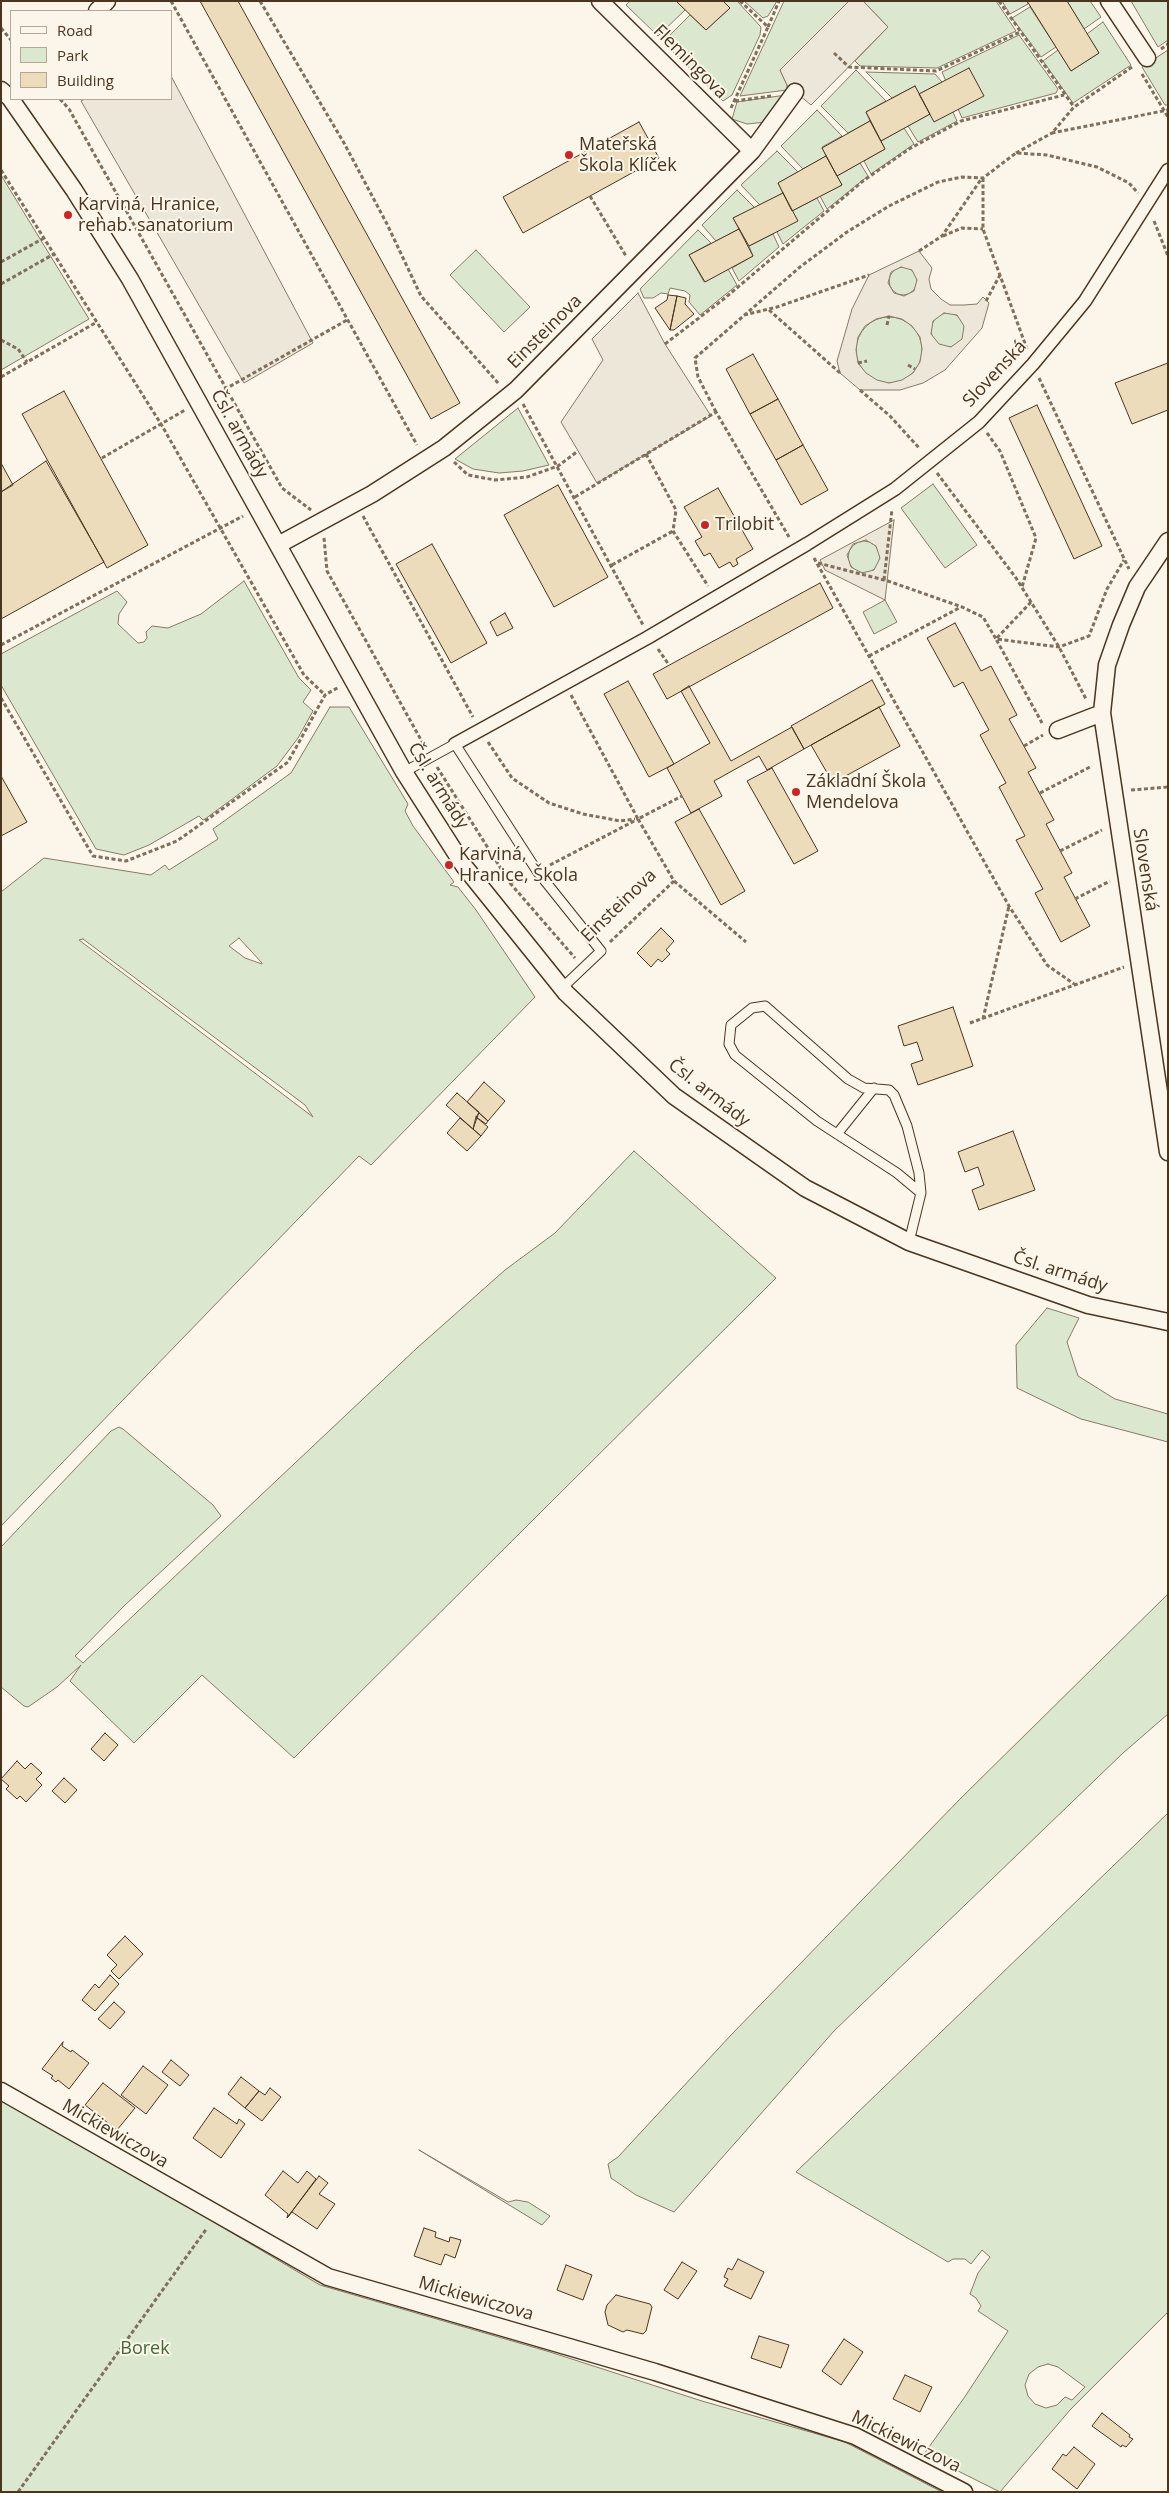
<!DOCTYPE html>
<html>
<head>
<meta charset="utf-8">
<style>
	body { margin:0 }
	#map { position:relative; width:1169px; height:2493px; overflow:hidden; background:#fbf6e9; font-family:"Open Sans",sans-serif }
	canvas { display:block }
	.frame { position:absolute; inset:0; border:2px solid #4a3520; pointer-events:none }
	.legend { position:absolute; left:10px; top:10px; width:162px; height:90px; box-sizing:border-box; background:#fbf6e9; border:1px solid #b4a999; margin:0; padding:6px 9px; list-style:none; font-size:15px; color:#4a3520 }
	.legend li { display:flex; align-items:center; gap:10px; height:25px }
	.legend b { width:25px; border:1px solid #b4a999 }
</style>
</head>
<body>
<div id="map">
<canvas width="1169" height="2493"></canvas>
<div class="frame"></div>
<ul class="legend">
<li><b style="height:6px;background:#fbf6e9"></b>Road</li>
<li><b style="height:14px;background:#dce7d0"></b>Park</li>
<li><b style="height:14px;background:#ecdcbc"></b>Building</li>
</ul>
</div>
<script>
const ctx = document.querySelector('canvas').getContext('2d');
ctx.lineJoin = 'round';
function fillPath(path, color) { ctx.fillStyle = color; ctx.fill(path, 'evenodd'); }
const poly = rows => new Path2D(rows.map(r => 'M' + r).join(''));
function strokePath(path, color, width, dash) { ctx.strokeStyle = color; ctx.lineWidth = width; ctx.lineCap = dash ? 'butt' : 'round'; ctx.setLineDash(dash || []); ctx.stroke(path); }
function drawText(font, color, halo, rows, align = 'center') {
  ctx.font = font + ' "Open Sans",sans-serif'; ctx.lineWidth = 4; ctx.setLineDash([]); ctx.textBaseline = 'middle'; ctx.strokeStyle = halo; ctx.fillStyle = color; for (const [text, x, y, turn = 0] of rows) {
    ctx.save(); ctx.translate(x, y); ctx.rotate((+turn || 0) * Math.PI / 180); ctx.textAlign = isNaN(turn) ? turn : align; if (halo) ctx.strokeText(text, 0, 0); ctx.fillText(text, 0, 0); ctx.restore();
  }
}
const green = poly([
	[630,1,676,1,685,10,658,36,626,5,630,1],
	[723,1,737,1,761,27,760,35,732,95,723,101,663,42,690,15,706,30,730,8,723,1],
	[744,1,777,1,768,16,763,18,744,1],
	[784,1,849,1,780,70,787,85,787,90,740,96,784,1],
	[863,1,996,1,1016,31,937,68,860,66,855,61,888,27,863,1],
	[1002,1,1027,1,1028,4,1010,14,1002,1],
	[1067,1,1090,1,1101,17,1084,29,1067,1],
	[1131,1,1168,1,1168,40,1158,47,1131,1],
	[1030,7,1056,47,1041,57,1012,18,1030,7],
	[1103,22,1131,65,1073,103,1043,61,1058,50,1071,71,1099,53,1087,34,1103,22],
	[1019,35,1058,89,1056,93,962,118,942,72,1019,35],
	[1168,50,1168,105,1165,105,1142,67,1168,50],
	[856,70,886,101,866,112,870,121,848,133,821,106,856,70],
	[866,72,935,74,942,82,919,94,915,86,892,98,866,72],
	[786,95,766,122,747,124,732,119,737,102,786,95],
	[817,110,842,136,822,147,826,156,803,169,781,146,817,110],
	[953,112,957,121,918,142,908,126,930,114,953,112],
	[904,128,914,144,871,174,864,161,885,149,881,141,904,128],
	[777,151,798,172,778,183,783,193,760,205,741,185,777,151],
	[860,163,868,176,827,209,820,196,842,185,837,176,860,163],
	[1,175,89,319,1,370,1,175],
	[737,190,755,208,733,218,739,229,716,241,702,225,737,190],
	[817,198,824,211,783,244,777,232,792,211,817,198],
	[698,230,711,243,689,255,704,282,728,269,737,285,700,315,689,302,690,295,685,291,670,288,668,294,661,293,653,298,644,298,640,289,698,230],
	[773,234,779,247,739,281,732,268,753,256,749,246,773,234],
	[476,250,530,307,504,332,450,275,476,250],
	'889 281a14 14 0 1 1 28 0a14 14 0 1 1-28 0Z',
	'931 330a17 17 0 1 1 34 0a17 17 0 1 1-34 0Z',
	'856 350a33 33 0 1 1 66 0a33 33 0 1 1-66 0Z',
	[518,408,549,465,523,471,499,473,473,469,455,459,518,408],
	[933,484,977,545,945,568,901,508,933,484],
	'848 557a16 16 0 1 1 32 0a16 16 0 1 1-32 0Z',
	[244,581,299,678,311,690,303,702,313,711,298,738,277,766,205,819,203,820,199,816,149,845,124,855,96,849,1,685,1,654,117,591,127,602,119,614,118,624,138,643,144,642,147,638,146,632,152,626,168,628,201,614,244,581],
	[885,600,897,622,874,634,863,612,885,600],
	[330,707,349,707,408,804,405,811,413,826,454,882,450,885,458,887,476,910,535,997,371,1165,359,1156,1,1526,1,892,44,858,151,875,165,865,169,870,218,839,213,829,291,773,330,707],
	[239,938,262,963,262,964,245,958,229,946,239,938],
	[83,939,305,1105,313,1117,79,940,83,939],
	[634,1151,776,1278,294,1758,202,1675,134,1743,70,1681,81,1665,57,1687,28,1707,24,1706,1,1687,1,1547,111,1431,119,1427,123,1429,213,1505,221,1516,125,1605,75,1656,83,1663,417,1348,505,1270,555,1233,634,1151],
	[1047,1308,1079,1318,1067,1342,1078,1376,1115,1399,1168,1414,1168,1442,1081,1419,1017,1388,1016,1345,1047,1308],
	[1168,1594,1168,1714,1123,1753,834,2031,674,2212,636,2195,611,2178,608,2164,618,2157,731,2035,961,1798,1168,1594],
	[1168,1813,1168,2312,1070,2410,1000,2492,924,2454,964,2398,1008,2331,978,2311,981,2306,976,2298,970,2294,978,2273,990,2257,982,2250,971,2264,965,2259,953,2259,948,2262,796,2172,1168,1813],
	[1048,2364,1058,2367,1085,2387,1072,2400,1065,2397,1057,2405,1046,2408,1035,2404,1028,2396,1025,2385,1029,2374,1038,2367,1048,2364],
	[1,2096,320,2285,550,2352,702,2401,845,2442,942,2492,1,2492,1,2096],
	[419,2150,508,2202,516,2200,528,2202,550,2216,542,2225,419,2150]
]);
const parking = poly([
	[849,1,863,1,888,27,811,105,787,85,780,70,849,1],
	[171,76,313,343,244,383,81,101,85,99,171,99,171,76],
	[919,251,932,268,929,279,931,289,941,299,950,305,964,305,977,304,983,297,989,303,982,328,945,370,923,383,900,390,860,390,840,373,837,361,852,309,869,275,919,251],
	[901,267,912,270,917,280,914,291,904,296,894,293,888,283,891,272,901,267],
	[944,313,957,315,964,326,962,339,951,347,939,344,931,334,933,321,944,313],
	[889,316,902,319,912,326,920,337,922,349,920,362,913,373,902,380,889,383,877,380,866,373,858,363,856,350,858,337,865,326,876,319,889,316],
	[638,293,665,344,711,416,597,483,561,422,603,360,592,339,638,293],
	[894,520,885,600,825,570,820,560,894,520],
	[866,540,876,546,880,558,874,570,862,573,851,567,847,555,853,544,866,540]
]);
const building = poly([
	[200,1,238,1,460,403,431,419,200,1],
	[676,1,723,1,730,8,706,30,676,1],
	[1027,1,1067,1,1099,53,1071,71,1027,1],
	[969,68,984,96,934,122,919,94,969,68],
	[915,86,930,114,881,141,866,112,915,86],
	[870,121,885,149,837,176,822,148,870,121],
	[639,122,659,158,523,233,503,197,639,122],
	[826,156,842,185,792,211,778,183,826,156],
	[783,193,798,221,749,246,733,218,783,193],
	[739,229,753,256,705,282,689,255,739,229],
	[668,295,677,296,670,330,655,308,667,300,668,295],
	[677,296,686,298,685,304,694,314,674,330,670,330,677,296],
	[753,354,778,399,750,414,726,369,753,354],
	[1168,363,1168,410,1132,424,1115,383,1168,363],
	[64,391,148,545,107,568,22,414,64,391],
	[778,399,803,445,776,460,750,414,778,399],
	[1037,405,1102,546,1074,559,1009,418,1037,405],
	[803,445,828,490,801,505,776,460,803,445],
	[46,461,104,562,1,619,1,492,46,461],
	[1,463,13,485,1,492,1,463],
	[558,485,608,577,554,607,504,515,558,485],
	[718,488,753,549,736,559,738,564,733,567,730,562,719,568,710,553,704,556,695,541,702,537,684,507,718,488],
	[432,544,487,643,451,663,396,564,432,544],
	[820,583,833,608,667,699,653,674,820,583],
	[505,613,513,628,497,636,490,622,505,613],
	[955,623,981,671,991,666,1017,715,1009,719,1036,768,1028,772,1054,820,1046,824,1072,873,1064,877,1090,926,1061,942,1035,893,1043,889,1016,840,1025,836,999,787,1006,783,980,735,989,730,963,682,954,687,927,638,955,623],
	[872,680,885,704,804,749,791,726,872,680],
	[628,681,674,764,649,777,604,694,628,681],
	[689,686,731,761,792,727,804,749,767,770,759,756,714,781,722,796,691,813,667,768,710,743,681,691,689,686],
	[879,707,900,746,833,783,811,745,879,707],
	[772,768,818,851,794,864,747,781,772,768],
	[1,776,27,822,1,836,1,776],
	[699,809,745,891,721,905,675,822,699,809],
	[661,928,674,941,666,950,670,954,662,962,658,959,651,967,637,953,661,928],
	[953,1007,973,1066,918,1085,911,1064,923,1060,917,1042,904,1046,898,1026,953,1007],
	[484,1082,505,1101,488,1121,467,1102,484,1082],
	[457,1093,479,1112,473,1129,446,1105,457,1093],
	[479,1113,488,1121,486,1124,476,1117,479,1113],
	[476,1117,488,1127,481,1136,473,1129,476,1117],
	[460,1118,481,1136,467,1151,447,1133,460,1118],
	[1013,1131,1035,1190,979,1210,972,1190,984,1185,978,1167,965,1172,958,1152,1013,1131],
	[105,1733,118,1745,104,1761,91,1749,105,1733],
	[17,1761,25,1769,31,1763,42,1773,36,1779,42,1785,26,1802,20,1796,17,1799,6,1789,9,1786,1,1779,17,1761],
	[64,1778,77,1790,65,1803,52,1791,64,1778],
	[125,1936,143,1954,119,1979,111,1971,117,1965,107,1955,125,1936],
	[110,1975,119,1984,95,2011,82,2000,95,1984,99,1988,110,1975],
	[114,2002,125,2012,110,2029,98,2019,114,2002],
	[63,2042,62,2046,71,2052,72,2050,89,2063,69,2089,58,2080,56,2082,51,2078,53,2076,42,2069,63,2042],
	[171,2060,189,2075,180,2086,162,2072,171,2060],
	[143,2066,168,2085,146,2114,121,2095,143,2066],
	[241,2077,259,2091,245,2108,228,2094,241,2077],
	[103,2083,135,2108,117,2130,85,2105,103,2083],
	[270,2088,281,2097,262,2121,245,2108,259,2091,265,2095,270,2088],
	[214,2108,237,2124,239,2119,245,2124,221,2158,193,2138,214,2108],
	[283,2171,298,2183,307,2171,316,2179,287,2218,288,2214,265,2195,283,2171],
	[319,2176,328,2183,319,2194,335,2204,317,2229,292,2212,287,2218,319,2176],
	[424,2228,436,2232,435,2237,449,2242,450,2237,461,2240,455,2258,445,2254,441,2265,414,2256,424,2228],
	[738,2259,764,2272,751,2299,724,2286,728,2279,724,2277,728,2268,732,2270,738,2259],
	[682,2262,697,2271,678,2299,664,2290,682,2262],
	[566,2265,592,2275,583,2300,557,2290,566,2265],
	[616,2295,650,2304,652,2307,646,2331,643,2334,627,2330,623,2332,608,2325,605,2312,607,2305,616,2295],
	[759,2336,789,2345,781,2368,751,2358,759,2336],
	[844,2339,863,2352,841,2385,822,2371,844,2339],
	[905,2375,932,2387,920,2412,893,2399,905,2375],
	[1102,2413,1130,2435,1129,2437,1133,2439,1126,2447,1122,2445,1121,2447,1092,2426,1102,2413],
	[1074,2447,1095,2464,1077,2489,1052,2469,1063,2454,1066,2456,1074,2447]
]);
const path = poly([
	[171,1,417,445],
	[260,1,344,143,387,224,421,296,499,384],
	[999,1,1074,107],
	[768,27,779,1],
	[1,28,11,40],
	[1161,49,1168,44],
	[834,53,849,67,936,71,1020,32],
	[1132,67,1074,107,1052,133,1168,110],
	[1142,74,1168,117],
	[60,99,69,109,282,488,311,510],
	[735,101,771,96],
	[731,108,768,27,740,1],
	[1016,153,1052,133],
	[1,170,161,424,304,675,325,695],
	[983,178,983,229,1027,349],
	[590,196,626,256],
	[1154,221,1168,256],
	[943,236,962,228,983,229],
	[919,251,942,236,982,178],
	[1,262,44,238],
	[1,284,54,254],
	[986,301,1000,275],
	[769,310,840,373],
	[744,315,777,307,869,275],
	[887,325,889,316],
	[1,340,18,349,27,362],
	[665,344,725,298,863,181,909,149,961,121,1064,95],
	[858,363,867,361],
	[908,365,915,369],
	[1,377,97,322],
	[1039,378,1129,569],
	[860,390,890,416,920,449],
	[213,396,347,320],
	[523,404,643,625],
	[716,412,698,377,695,358,800,267,847,232,889,206,938,182,962,177,983,178,1016,153,1047,155,1097,167,1129,183,1138,193],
	[987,433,1000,451,1036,538,1022,587],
	[646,454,676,510,673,531,708,586],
	[102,458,185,410],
	[454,462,468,475,495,480,527,477,558,466,578,451],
	[937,473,1016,578,1059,647,1086,699],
	[575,497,716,412,789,537],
	[363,516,473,717],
	[324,538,327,571,425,747],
	[814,558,1009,906,1047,965,1074,984],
	[818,563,888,581,962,607,983,617,996,639,1059,647,1089,636,1107,589,1124,560],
	[612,565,673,531],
	[884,580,892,509],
	[1031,602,996,639,1042,723],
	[1,645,243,516],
	[658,649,669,665],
	[869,656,961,607],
	[571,695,638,819,682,796],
	[1,698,93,856,126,861,177,841,288,762,325,695,339,687],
	[488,742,512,778,549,803,583,814,620,821,635,819],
	[1024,746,1043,735],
	[437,767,510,883,526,876],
	[1131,790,1168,787],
	[1040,793,1092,766],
	[1060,851,1102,830],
	[550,865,638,819],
	[674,881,746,942],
	[510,883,575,958],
	[1075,899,1110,881],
	[610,942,674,881,638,819],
	[983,1019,1009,906],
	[970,1023,1124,967],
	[18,2492,207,2228]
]);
const service = poly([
	[404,772,455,744,537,871,601,951,562,988],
	[837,1134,874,1088],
	[909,1242,921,1193,919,1173,907,1126,894,1095,889,1090,864,1088,848,1079,765,1006,752,1008,731,1025,729,1044,735,1055,817,1121,897,1173,921,1193]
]);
const pedestrian = poly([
	[455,744,647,638,807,544,895,489,979,422,1033,364,1085,301,1168,170]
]);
const minor = poly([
	[600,1,752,151],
	[1109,1,1147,58],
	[97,11,107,1],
	[1,90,10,98,74,190,130,279,404,772,464,866,566,993,674,1096,805,1188,909,1242,1088,1305,1168,1322],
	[1168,541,1137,587,1121,625,1107,665,1102,713,1168,1152],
	[278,545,372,494,444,448,516,390,752,151,795,92],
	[1058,730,1102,713],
	[1,2091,328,2277,655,2372,855,2436,964,2492]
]);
const markers = [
	[569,155,5,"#c62828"],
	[68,215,5,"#c62828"],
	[705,525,5,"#c62828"],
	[796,792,5,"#c62828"],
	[449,865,5,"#c62828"]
];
const streetNames = [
	["Flemingova",690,62,45],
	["Einsteinova",545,332,-45],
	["Slovenská",995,374,-47],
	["Čsl. armády",239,434,61],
	["Čsl. armády",438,786,58],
	["Slovenská",1145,870,81],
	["Einsteinova",619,906,-44],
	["Čsl. armády",709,1093,38],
	["Čsl. armády",1060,1272,18],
	["Mickiewiczova",115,2134,30],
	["Mickiewiczova",476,2299,16],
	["Mickiewiczova",906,2442,26]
];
const poiNames = [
	["Mateřská",579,145],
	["Škola Klíček",579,166],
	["Karviná, Hranice,",78,205],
	["rehab. sanatorium",78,226],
	["Trilobit",715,525],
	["Základní Škola",806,782],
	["Mendelova",806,803],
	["Karviná,",459,855],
	["Hranice, Škola",459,876]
];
const parkNames = [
	["Borek",145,2349]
];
fillPath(green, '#dce7d0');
strokePath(green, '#887966', 1);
fillPath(parking, '#ede7d9');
strokePath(parking, '#887966', 1);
fillPath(building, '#ecdcbc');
strokePath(building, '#4a3520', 1);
strokePath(service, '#4a3520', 11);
strokePath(pedestrian, '#4a3520', 15);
strokePath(minor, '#4a3520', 19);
strokePath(path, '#7f6f5c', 3, [4, 2.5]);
strokePath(service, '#fbf6e9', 9);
strokePath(pedestrian, '#fbf6e9', 12);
strokePath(minor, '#fbf6e9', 16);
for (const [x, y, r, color] of markers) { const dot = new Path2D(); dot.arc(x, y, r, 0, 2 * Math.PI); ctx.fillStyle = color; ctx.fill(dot); strokePath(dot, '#fbf6e9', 2); }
drawText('18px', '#4a3520', '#fbf6e9', streetNames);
drawText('18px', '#4a3520', '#fbf6e9', poiNames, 'left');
drawText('18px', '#436837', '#fbf6e9', parkNames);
</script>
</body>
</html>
